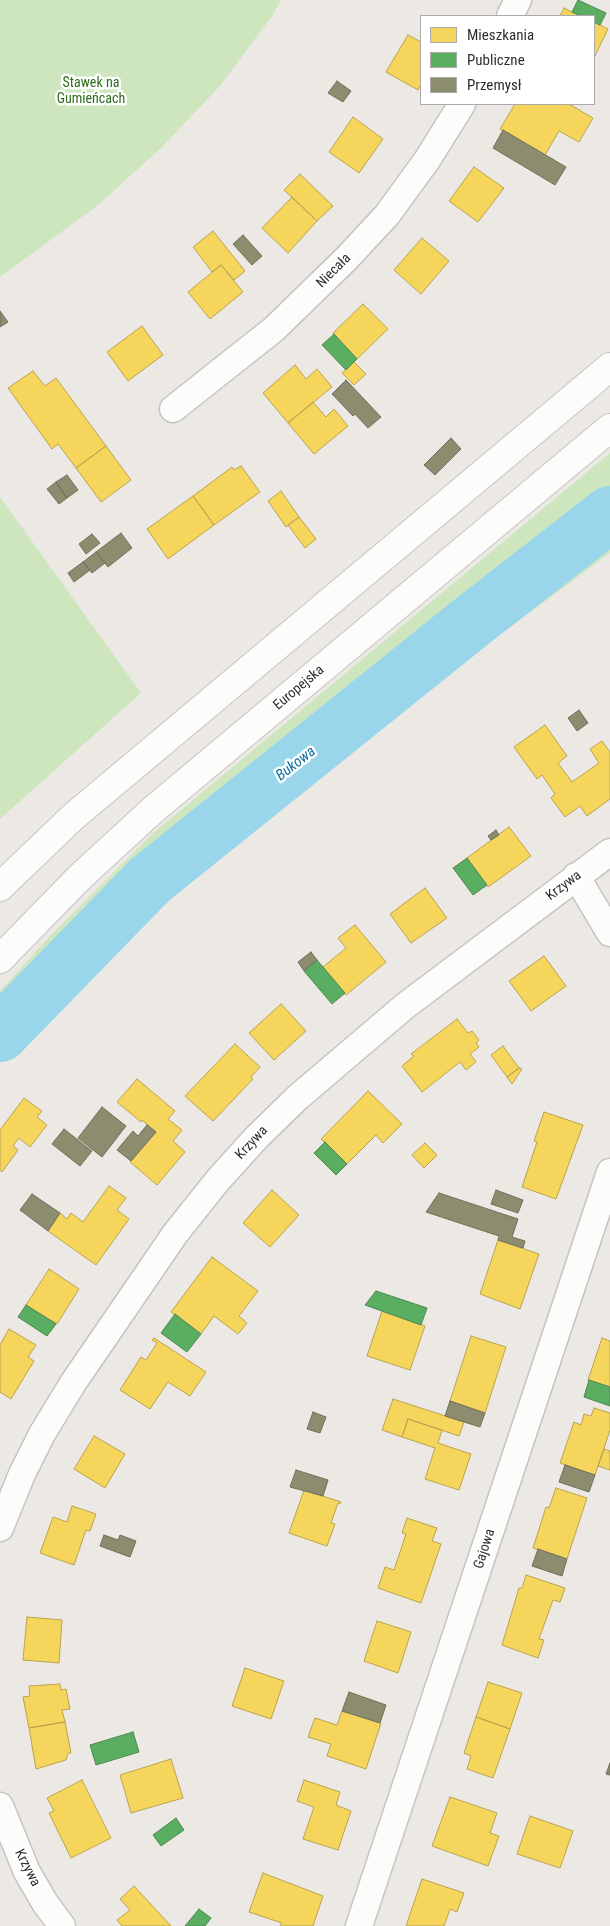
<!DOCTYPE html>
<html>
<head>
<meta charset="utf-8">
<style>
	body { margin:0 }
	#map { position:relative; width:610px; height:1926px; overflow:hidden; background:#ece8e4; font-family:"Roboto Condensed",sans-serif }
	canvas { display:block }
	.legend { position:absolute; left:420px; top:15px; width:175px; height:90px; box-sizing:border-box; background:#fff; border:1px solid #ababab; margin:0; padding:6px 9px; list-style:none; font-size:15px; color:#2e2e2e }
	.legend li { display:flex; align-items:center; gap:10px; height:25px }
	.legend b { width:25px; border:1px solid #ababab }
</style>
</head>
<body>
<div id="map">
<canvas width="610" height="1926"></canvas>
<ul class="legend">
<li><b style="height:14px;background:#f6d55c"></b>Mieszkania</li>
<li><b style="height:14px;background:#5aae61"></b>Publiczne</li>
<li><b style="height:14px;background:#8c8c6e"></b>Przemysł</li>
</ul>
</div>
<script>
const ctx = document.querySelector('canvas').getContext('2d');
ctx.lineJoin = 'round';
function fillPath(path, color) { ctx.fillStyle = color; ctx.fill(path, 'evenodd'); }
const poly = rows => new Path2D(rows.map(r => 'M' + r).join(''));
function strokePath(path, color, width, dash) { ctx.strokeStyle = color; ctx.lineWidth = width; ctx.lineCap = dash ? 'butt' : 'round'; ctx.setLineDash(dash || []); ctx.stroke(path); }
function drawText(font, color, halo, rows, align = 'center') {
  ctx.font = font + ' "Roboto Condensed",sans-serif'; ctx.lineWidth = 5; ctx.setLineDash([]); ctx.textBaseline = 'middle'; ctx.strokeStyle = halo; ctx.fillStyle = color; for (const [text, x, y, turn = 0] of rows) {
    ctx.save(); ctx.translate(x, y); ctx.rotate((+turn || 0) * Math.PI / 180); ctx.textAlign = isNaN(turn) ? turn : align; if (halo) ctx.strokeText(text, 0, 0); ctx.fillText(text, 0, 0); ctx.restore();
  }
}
const green = poly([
	[0,0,281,0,272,16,220,86,161,148,97,206,0,277],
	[610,453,610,553,378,725,86,964,24,1026,0,1061,0,991,49,937,151,835],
	[0,497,141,693,0,819]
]);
const homes = poly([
	[564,8,572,12,581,16,560,16,564,8],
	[594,22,608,29,594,58,594,22],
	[408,35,421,42,421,84,418,90,386,72,408,35],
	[515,104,569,104,593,118,579,142,559,131,545,155,500,129,515,104],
	[353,117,383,139,359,173,329,152,353,117],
	[474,167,504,188,478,222,449,201,474,167],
	[300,174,333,206,317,221,284,190,300,174],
	[292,197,317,221,288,253,262,228,292,197],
	[213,231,245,271,234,280,221,265,212,272,193,247,213,231],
	[422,238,449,261,421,294,394,270,422,238],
	[221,265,243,292,210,319,188,292,221,265],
	[363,304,388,329,357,359,333,333,363,304],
	[142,326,163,355,128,381,107,352,142,326],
	[354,362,366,374,354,385,342,373,354,362],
	[295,365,306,379,317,369,332,387,288,423,263,393,295,365],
	[33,371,45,386,56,378,106,446,76,468,58,444,52,449,8,388,33,371],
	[313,402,326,417,334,409,348,426,314,454,288,423,313,402],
	[106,446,131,480,101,502,76,468,106,446],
	[241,466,260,492,214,525,193,496,232,467,234,470,241,466],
	[281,491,299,517,286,527,268,501,281,491],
	[193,496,214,525,168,559,147,529,193,496],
	[299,517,316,539,305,548,288,525,299,517],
	[545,725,567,756,558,763,572,782,599,763,590,749,602,741,610,752,610,799,587,816,580,806,565,817,551,798,555,794,542,775,537,779,514,747,545,725],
	[509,827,531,856,488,887,467,858,509,827],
	[425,888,447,918,411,943,390,914,425,888],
	[355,925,386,962,346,995,323,967,346,948,338,938,355,925],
	[544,956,566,986,531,1011,509,981,544,956],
	[281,1004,306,1031,274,1060,249,1033,281,1004],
	[457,1019,468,1033,472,1031,479,1040,476,1043,479,1047,470,1054,476,1062,466,1070,460,1062,422,1092,402,1066,414,1056,411,1054,457,1019],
	[235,1044,260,1067,251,1077,253,1079,213,1121,185,1096,235,1044],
	[503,1046,519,1068,507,1077,491,1055,503,1046],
	[519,1068,522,1069,512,1084,507,1077,519,1068],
	[137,1079,175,1111,168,1119,182,1130,173,1141,185,1152,157,1185,130,1162,156,1132,142,1120,141,1122,117,1102,137,1079],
	[368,1091,402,1124,383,1143,376,1135,347,1164,321,1139,368,1091],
	[24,1098,42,1111,37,1117,47,1125,30,1147,19,1138,13,1146,18,1150,2,1172,0,1170,0,1130,24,1098],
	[544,1112,583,1125,556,1199,522,1187,537,1142,534,1141,544,1112],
	[425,1143,437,1155,424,1168,412,1155,425,1143],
	[109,1186,126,1198,117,1210,129,1219,96,1265,48,1231,60,1213,67,1219,71,1213,83,1222,109,1186],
	[272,1190,299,1215,270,1247,243,1223,272,1190],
	[498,1240,539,1254,520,1309,480,1294,498,1240],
	[212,1257,258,1291,239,1316,247,1323,238,1334,214,1316,201,1334,171,1312,212,1257],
	[49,1269,79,1289,57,1324,26,1305,49,1269],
	[382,1311,425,1326,410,1370,367,1356,382,1311],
	[9,1329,36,1345,28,1357,34,1361,11,1399,0,1392,0,1345,9,1329],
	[471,1336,506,1347,485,1413,450,1401,471,1336],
	[154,1338,206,1372,190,1396,168,1382,150,1409,120,1390,141,1357,146,1360,157,1343,152,1340,154,1338],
	[602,1338,610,1341,610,1387,588,1380,602,1338],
	[393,1399,464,1422,459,1436,408,1419,402,1437,382,1430,393,1399],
	[594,1408,610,1413,610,1430,595,1475,560,1463,574,1422,581,1425,584,1414,591,1416,594,1408],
	[408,1419,442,1430,438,1443,471,1454,459,1490,425,1479,435,1448,402,1437,408,1419],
	[94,1436,125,1454,105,1488,74,1469,94,1436],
	[604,1449,610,1451,610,1470,598,1466,604,1449],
	[556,1488,587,1498,567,1559,533,1548,546,1507,549,1508,556,1488],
	[304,1490,341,1502,340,1504,338,1503,331,1523,335,1524,327,1546,289,1533,304,1490],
	[72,1506,96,1514,90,1531,86,1530,74,1565,40,1553,53,1517,67,1522,72,1506],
	[407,1518,437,1528,432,1541,441,1544,421,1603,378,1588,385,1567,394,1570,406,1534,402,1533,407,1518],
	[526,1575,565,1588,560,1602,553,1600,539,1639,544,1640,538,1658,502,1645,519,1588,522,1588,526,1575],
	[27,1617,62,1620,59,1663,23,1660,27,1617],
	[377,1621,411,1632,398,1673,364,1661,377,1621],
	[245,1668,284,1681,271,1719,232,1706,245,1668],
	[488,1682,522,1693,510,1729,476,1717,488,1682],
	[60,1684,61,1690,66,1689,70,1709,62,1710,65,1722,29,1728,23,1697,30,1696,29,1686,60,1684],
	[342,1711,381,1723,366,1769,327,1756,331,1744,308,1737,315,1718,337,1725,342,1711],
	[476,1717,510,1729,493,1778,467,1769,471,1756,464,1753,476,1717],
	[65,1722,71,1753,68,1753,66,1760,36,1769,29,1728,65,1722],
	[171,1759,183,1798,131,1813,120,1775,171,1759],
	[82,1780,111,1838,71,1858,49,1813,54,1811,47,1798,82,1780],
	[304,1780,340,1792,336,1805,351,1811,338,1850,303,1839,314,1807,297,1801,304,1780],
	[450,1797,497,1813,490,1833,499,1836,488,1866,432,1846,450,1797],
	[530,1816,573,1831,560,1868,517,1854,530,1816],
	[263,1873,323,1896,313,1926,280,1926,282,1923,249,1912,263,1873],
	[422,1879,464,1893,457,1912,450,1909,444,1926,406,1926,422,1879],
	[134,1886,171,1926,122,1926,117,1920,130,1910,120,1899,134,1886]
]);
const public = poly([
	[578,0,606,13,600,25,594,22,594,16,581,16,572,12,578,0],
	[334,334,357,359,346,370,322,345,334,334],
	[467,858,487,885,473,895,453,868,467,858],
	[317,960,345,993,332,1004,304,971,317,960],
	[325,1142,347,1164,336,1175,314,1153,325,1142],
	[376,1291,427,1308,421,1325,365,1305,376,1291],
	[26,1305,56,1324,47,1336,18,1317,26,1305],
	[175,1314,201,1334,187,1352,161,1333,175,1314],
	[589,1380,610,1387,610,1406,584,1397,589,1380],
	[133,1732,139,1752,96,1765,90,1745,133,1732],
	[176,1818,184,1830,161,1846,153,1835,176,1818],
	[199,1909,211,1918,205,1926,185,1926,199,1909]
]);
const industry = poly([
	[337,81,351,91,343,102,328,93,337,81],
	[503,130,566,167,555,185,493,148,503,130],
	[243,235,262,256,252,265,233,244,243,235],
	[0,311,8,322,0,327,0,311],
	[346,380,381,417,368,428,355,414,353,416,332,394,346,380],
	[451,438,461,449,435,475,424,465,451,438],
	[67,475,78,490,67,498,56,482,67,475],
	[56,482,67,498,59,504,47,489,56,482],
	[121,533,132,548,108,567,96,552,121,533],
	[92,534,100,543,86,554,79,544,92,534],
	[96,552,105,563,92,573,83,562,96,552],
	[83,562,90,570,74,582,68,573,83,562],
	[579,710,588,723,577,731,568,718,579,710],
	[496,830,499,835,491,840,488,836,496,830],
	[311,952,317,960,304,971,298,962,311,952],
	[102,1107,126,1126,102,1157,78,1138,102,1107],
	[147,1125,156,1132,131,1161,117,1150,133,1131,138,1136,147,1125],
	[64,1129,92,1151,80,1166,52,1144,64,1129],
	[496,1190,523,1200,518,1213,491,1204,496,1190],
	[439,1193,518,1219,512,1237,525,1241,523,1248,498,1240,499,1236,426,1212,439,1193],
	[32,1194,60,1213,48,1231,20,1210,32,1194],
	[450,1401,485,1413,480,1427,445,1416,450,1401],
	[313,1412,326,1417,320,1433,307,1429,313,1412],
	[565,1465,595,1475,589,1492,559,1482,565,1465],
	[296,1470,328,1480,323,1496,290,1487,296,1470],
	[104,1535,118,1540,120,1535,136,1541,130,1557,100,1546,104,1535],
	[538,1549,567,1559,562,1576,532,1566,538,1549],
	[349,1692,386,1705,380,1723,342,1711,349,1692],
	[610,1763,610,1775,606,1774,610,1763]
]);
const river = poly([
	[0,1034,150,880,475,619,610,514]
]);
const street = poly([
	[510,16,518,0],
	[173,409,274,329,346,259,387,215,427,160,462,104],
	[576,876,610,933],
	[0,1528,22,1474,42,1434,73,1383,175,1234,218,1180,257,1137,297,1098,405,1006,610,852],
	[0,1806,27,1872,45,1903,62,1926],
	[359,1926,610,1172]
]);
const secondary = poly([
	[0,887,74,816,610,367],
	[0,959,80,877,154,809,610,428]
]);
const parkNames = [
	["Stawek na",91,83],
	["Gumieńcach",91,99]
];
const streetNames = [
	["Niecała",334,271,-45],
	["Europejska",299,688,-40],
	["Krzywa",564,886,-37],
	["Krzywa",252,1143,-47],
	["Gajowa",485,1549,-72],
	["Krzywa",27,1868,63]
];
const waterNames = [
	["Bukowa",296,764,-38]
];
fillPath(green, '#cee6be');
fillPath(homes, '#f6d55c');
strokePath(homes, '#baa34e', 1);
fillPath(public, '#5aae61');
strokePath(public, '#4d8852', 1);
fillPath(industry, '#8c8c6e');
strokePath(industry, '#70705b', 1);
strokePath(river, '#99d6ec', 56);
strokePath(street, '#c5c4c5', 29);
strokePath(secondary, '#c5c4c5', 30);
strokePath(street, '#fcfcfb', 26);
strokePath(secondary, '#fcfcfb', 28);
drawText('14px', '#2c6e1b', '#fff', parkNames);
drawText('14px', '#2e2e2e', '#fff', streetNames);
drawText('italic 15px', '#0d6fa3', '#fff', waterNames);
</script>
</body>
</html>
